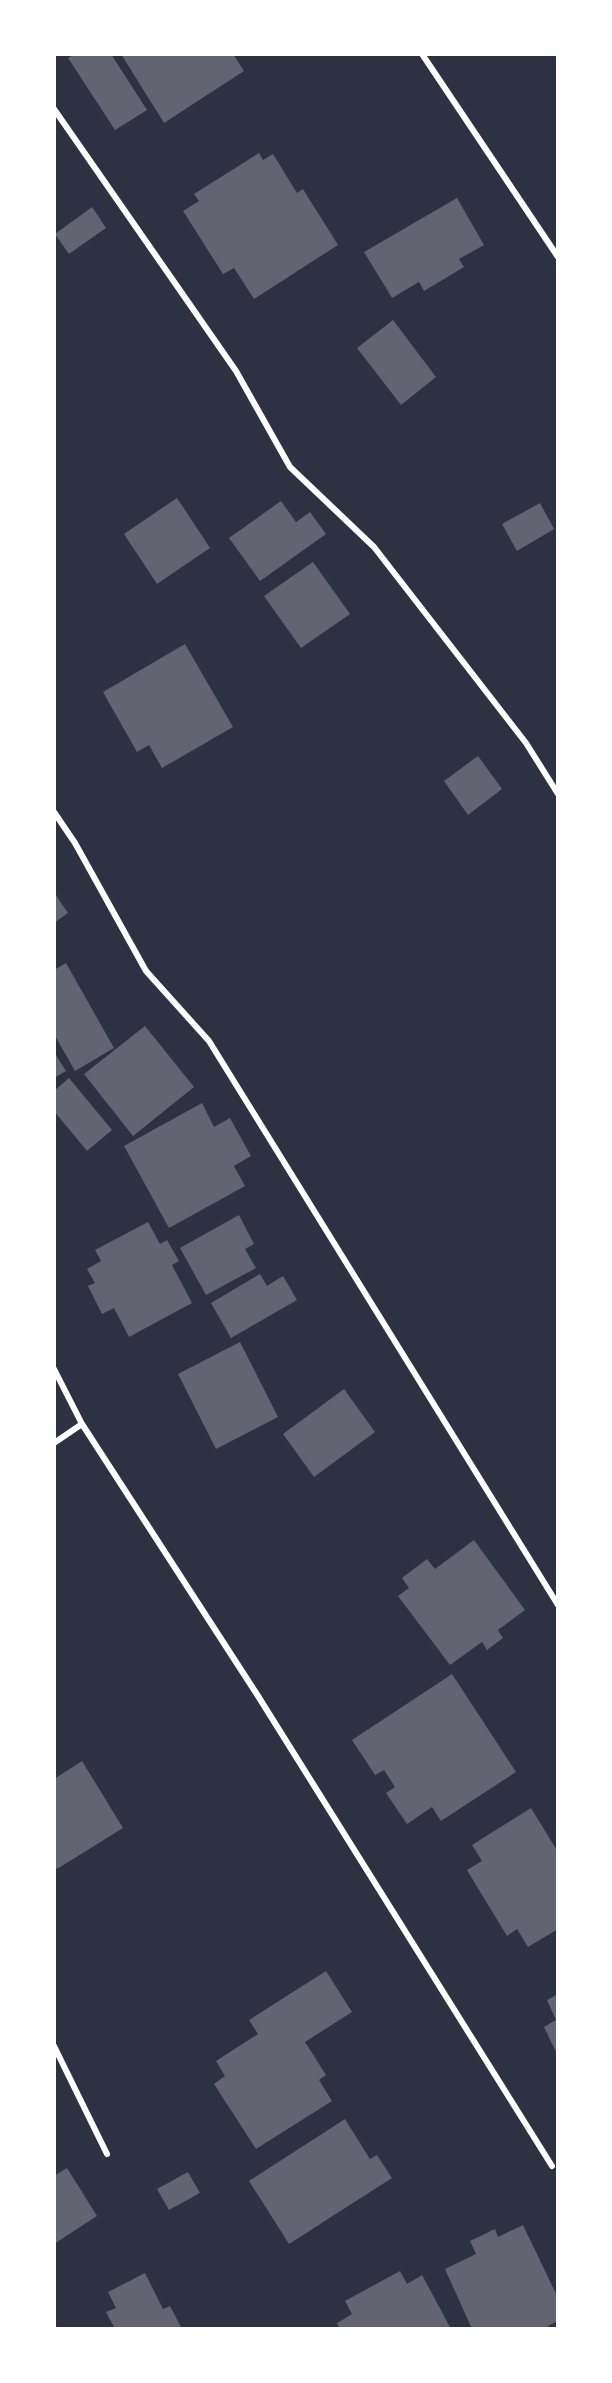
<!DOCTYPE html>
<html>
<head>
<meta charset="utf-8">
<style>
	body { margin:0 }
	#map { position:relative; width:612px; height:2383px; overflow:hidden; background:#2d3142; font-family:Rubik,sans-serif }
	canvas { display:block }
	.frame { position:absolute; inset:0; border:56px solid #fff; pointer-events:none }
</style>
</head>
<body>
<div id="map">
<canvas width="612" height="2383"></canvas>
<div class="frame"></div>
</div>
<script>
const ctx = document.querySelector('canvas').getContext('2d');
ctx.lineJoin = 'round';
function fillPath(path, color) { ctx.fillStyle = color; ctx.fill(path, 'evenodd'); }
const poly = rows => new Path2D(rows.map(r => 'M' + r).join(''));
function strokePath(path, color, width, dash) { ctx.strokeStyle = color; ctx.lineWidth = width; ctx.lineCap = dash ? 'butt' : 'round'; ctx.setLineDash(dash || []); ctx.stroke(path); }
const building = poly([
	[75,54,111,54,147,110,115,130,68,58],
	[121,54,233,54,244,71,164,123],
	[259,153,263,160,273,154,297,193,303,189,338,245,254,299,234,268,223,274,183,211,199,201,194,194],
	[457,198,484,245,459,259,464,267,424,291,419,282,392,298,364,252],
	[92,207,106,228,69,254,55,234],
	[393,320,436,377,401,405,357,348],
	[177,498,210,548,157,584,124,534],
	[281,501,296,522,310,512,326,534,260,581,229,538],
	[540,503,554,529,517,551,502,524],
	[313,562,350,614,301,648,264,596],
	[185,644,233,727,162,768,149,745,137,752,103,692],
	[478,756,502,789,468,815,444,781],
	[54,892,68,913,54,923],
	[66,963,114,1048,75,1071,54,1034,54,970],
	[145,1026,194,1087,133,1136,84,1074],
	[54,1052,66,1071,54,1078],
	[69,1078,112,1130,87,1151,54,1111,54,1091],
	[202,1103,214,1127,230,1118,251,1156,234,1166,245,1186,169,1228,124,1146],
	[239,1215,254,1244,245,1249,256,1268,206,1295,180,1248],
	[148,1222,160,1244,167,1240,179,1261,172,1265,192,1303,129,1337,114,1308,102,1314,88,1286,95,1283,87,1269,101,1261,95,1250],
	[260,1274,267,1286,283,1276,297,1300,231,1338,211,1303],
	[240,1342,278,1417,216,1449,178,1374],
	[344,1389,375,1432,314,1477,283,1434],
	[474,1540,525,1610,498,1630,503,1638,487,1650,482,1642,450,1665,398,1596,409,1588,402,1578,427,1559,435,1569],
	[452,1674,516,1772,441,1821,432,1807,407,1824,386,1793,395,1787,384,1770,375,1775,352,1740],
	[82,1761,123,1828,57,1869,54,1865,54,1779],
	[531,1808,558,1852,558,1929,528,1947,517,1929,507,1936,467,1870,482,1861,472,1845],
	[326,1971,352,2012,305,2042,326,2075,319,2080,332,2101,256,2149,214,2084,225,2076,216,2061,258,2034,249,2020],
	[558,1994,558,2056,544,2027,556,2020,547,2000],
	[345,2119,370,2159,377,2155,392,2178,289,2244,249,2181],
	[67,2168,97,2216,54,2244,54,2176],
	[188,2172,200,2193,169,2210,157,2189],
	[523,2225,558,2298,558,2321,548,2326,550,2329,472,2329,445,2269,476,2254,470,2241,495,2229,498,2237],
	[400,2271,407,2284,422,2275,451,2329,340,2329,337,2323,352,2314,345,2301],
	[145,2273,163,2309,170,2306,182,2329,115,2329,106,2312,116,2308,108,2292]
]);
const minor = poly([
	[422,54,558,257],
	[54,109,236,371,290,467,374,547,526,743,558,794],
	[54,812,75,843,146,971,209,1041,558,1605],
	[54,1369,82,1424],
	[54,1443,82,1424,258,1696,552,2166],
	[54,2046,107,2154]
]);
fillPath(building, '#626471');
strokePath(minor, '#fff', 6);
</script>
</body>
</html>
